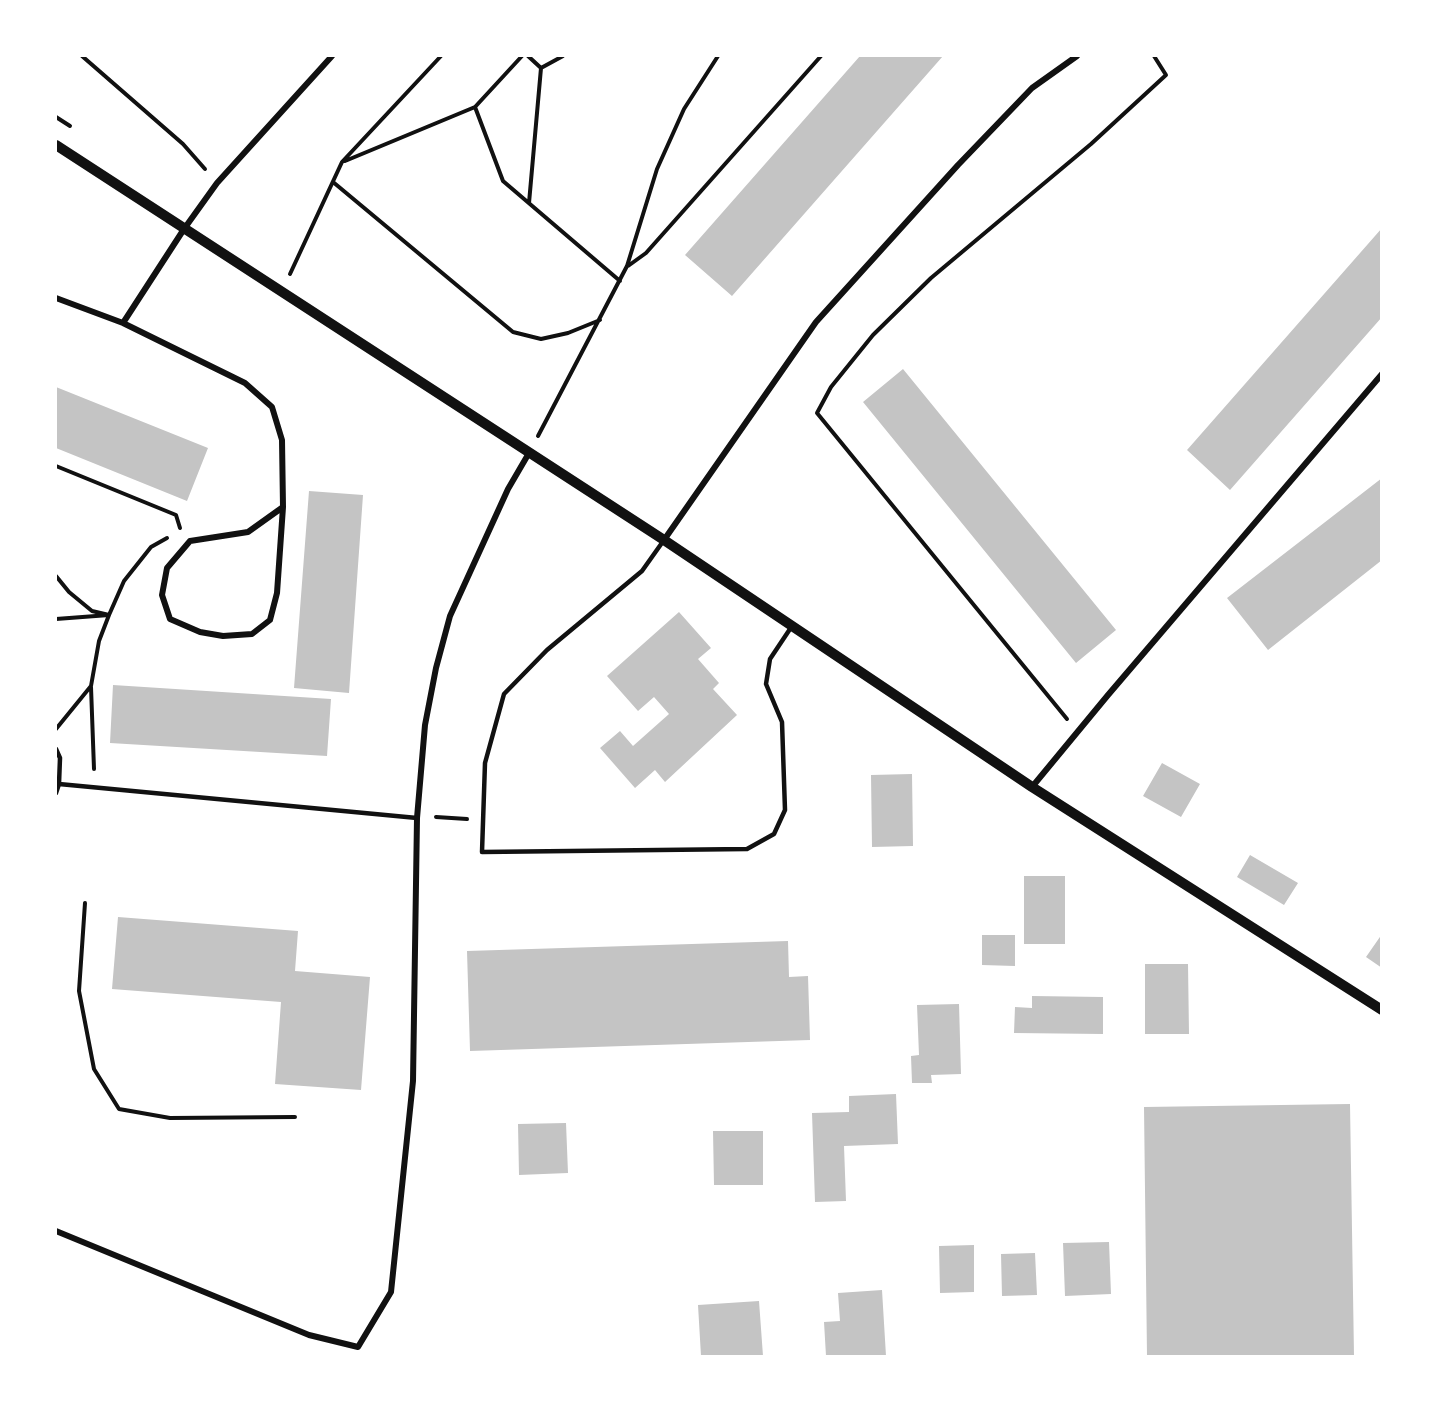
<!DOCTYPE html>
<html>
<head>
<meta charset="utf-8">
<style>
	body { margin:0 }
	#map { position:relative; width:1437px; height:1412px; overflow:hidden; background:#fff; font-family:"Fira Sans Condensed",sans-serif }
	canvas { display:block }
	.frame { position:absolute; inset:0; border:57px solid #fff; pointer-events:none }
</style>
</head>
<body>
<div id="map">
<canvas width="1437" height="1412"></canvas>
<div class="frame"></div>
</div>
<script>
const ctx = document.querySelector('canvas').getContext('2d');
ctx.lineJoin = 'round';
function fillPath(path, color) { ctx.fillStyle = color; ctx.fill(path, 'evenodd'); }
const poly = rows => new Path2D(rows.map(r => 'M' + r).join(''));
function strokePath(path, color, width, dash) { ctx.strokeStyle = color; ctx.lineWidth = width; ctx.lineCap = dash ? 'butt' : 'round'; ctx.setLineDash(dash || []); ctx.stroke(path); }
const building = poly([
	[860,56,943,56,732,296,685,255],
	[1382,228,1382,317,1230,490,1187,450],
	[903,369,1116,630,1076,663,863,402],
	[56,387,208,448,187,501,56,448],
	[1382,478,1382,560,1268,650,1227,598],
	[309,491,363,495,349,693,294,688],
	[679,612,711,648,698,659,719,683,713,689,737,715,665,782,655,770,635,788,600,748,620,731,633,746,669,714,654,697,638,711,607,676],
	[113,685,331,699,327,756,110,743],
	[1162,763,1200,784,1181,817,1143,796],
	[912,774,913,846,872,847,871,775],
	[1250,855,1298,883,1284,905,1237,877],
	[1024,876,1065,876,1065,944,1024,944],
	[118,917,298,931,295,971,370,977,361,1090,275,1084,281,1002,112,989],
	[1382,934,1382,968,1366,957],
	[982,935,1015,935,1015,966,982,965],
	[788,941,789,977,808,976,810,1040,470,1051,467,951],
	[1145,964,1188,964,1189,1034,1145,1034],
	[1032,996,1103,997,1103,1034,1014,1033,1015,1007,1032,1008],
	[959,1004,961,1074,931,1075,932,1083,912,1083,911,1056,919,1055,917,1005],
	[896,1094,898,1144,844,1146,846,1201,815,1202,812,1113,849,1112,849,1096],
	[1350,1104,1354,1356,1147,1356,1144,1107],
	[566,1123,568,1173,519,1175,518,1124],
	[713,1131,763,1131,763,1185,714,1185],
	[1109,1242,1111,1294,1065,1296,1063,1243],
	[974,1245,974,1292,940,1293,939,1246],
	[1035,1253,1037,1295,1002,1296,1001,1254],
	[882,1290,886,1356,826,1356,824,1322,840,1321,838,1293],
	[759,1301,763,1356,701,1356,698,1305]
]);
const path = poly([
	[82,56,183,144,205,169],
	[528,56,541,68,563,56],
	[475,107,503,181,620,281],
	[56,117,70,126],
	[345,161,475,107,522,56],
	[333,182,513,332,541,339,568,333,600,320],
	[529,203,541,68],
	[628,266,646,253,821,56],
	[290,274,342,162,441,56],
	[538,436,627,266,657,169,684,109,718,56],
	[56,466,176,515,180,528],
	[56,576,69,592,92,611,109,615,99,641,91,686,56,729],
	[56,619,109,615,124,581,151,547,167,538],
	[91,687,94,769],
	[1067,719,817,413,831,387,873,335,931,278,1091,144,1166,75,1154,56],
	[436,817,467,819],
	[85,903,79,991,94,1069,119,1109,170,1118,295,1117]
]);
const service = poly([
	[664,540,642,571,547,650,504,694,485,763,482,852,747,849,774,834,785,810,782,722,766,684,770,659,792,626],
	[56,749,60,758,59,784,56,793],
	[59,784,417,818]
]);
const minor = poly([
	[56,298,123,323,184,229,217,183,332,56],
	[123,323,245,383,272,407,282,440,283,507,248,532,190,541,167,568,162,595,170,619,200,632,223,636,252,634,270,620,277,593,283,507],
	[664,540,816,322,958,165,1032,88,1077,56],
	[1032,787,1108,695,1382,374],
	[56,1231,309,1335,358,1347,391,1292,413,1081,417,818,425,725,436,668,450,616,508,489,529,453]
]);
const tertiary = poly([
	[56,145,664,540,1032,787,1382,1010]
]);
fillPath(building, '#c4c4c4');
strokePath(path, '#111', 4);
strokePath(service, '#111', 4.5);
strokePath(minor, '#111', 6);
strokePath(tertiary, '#111', 10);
</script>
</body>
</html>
